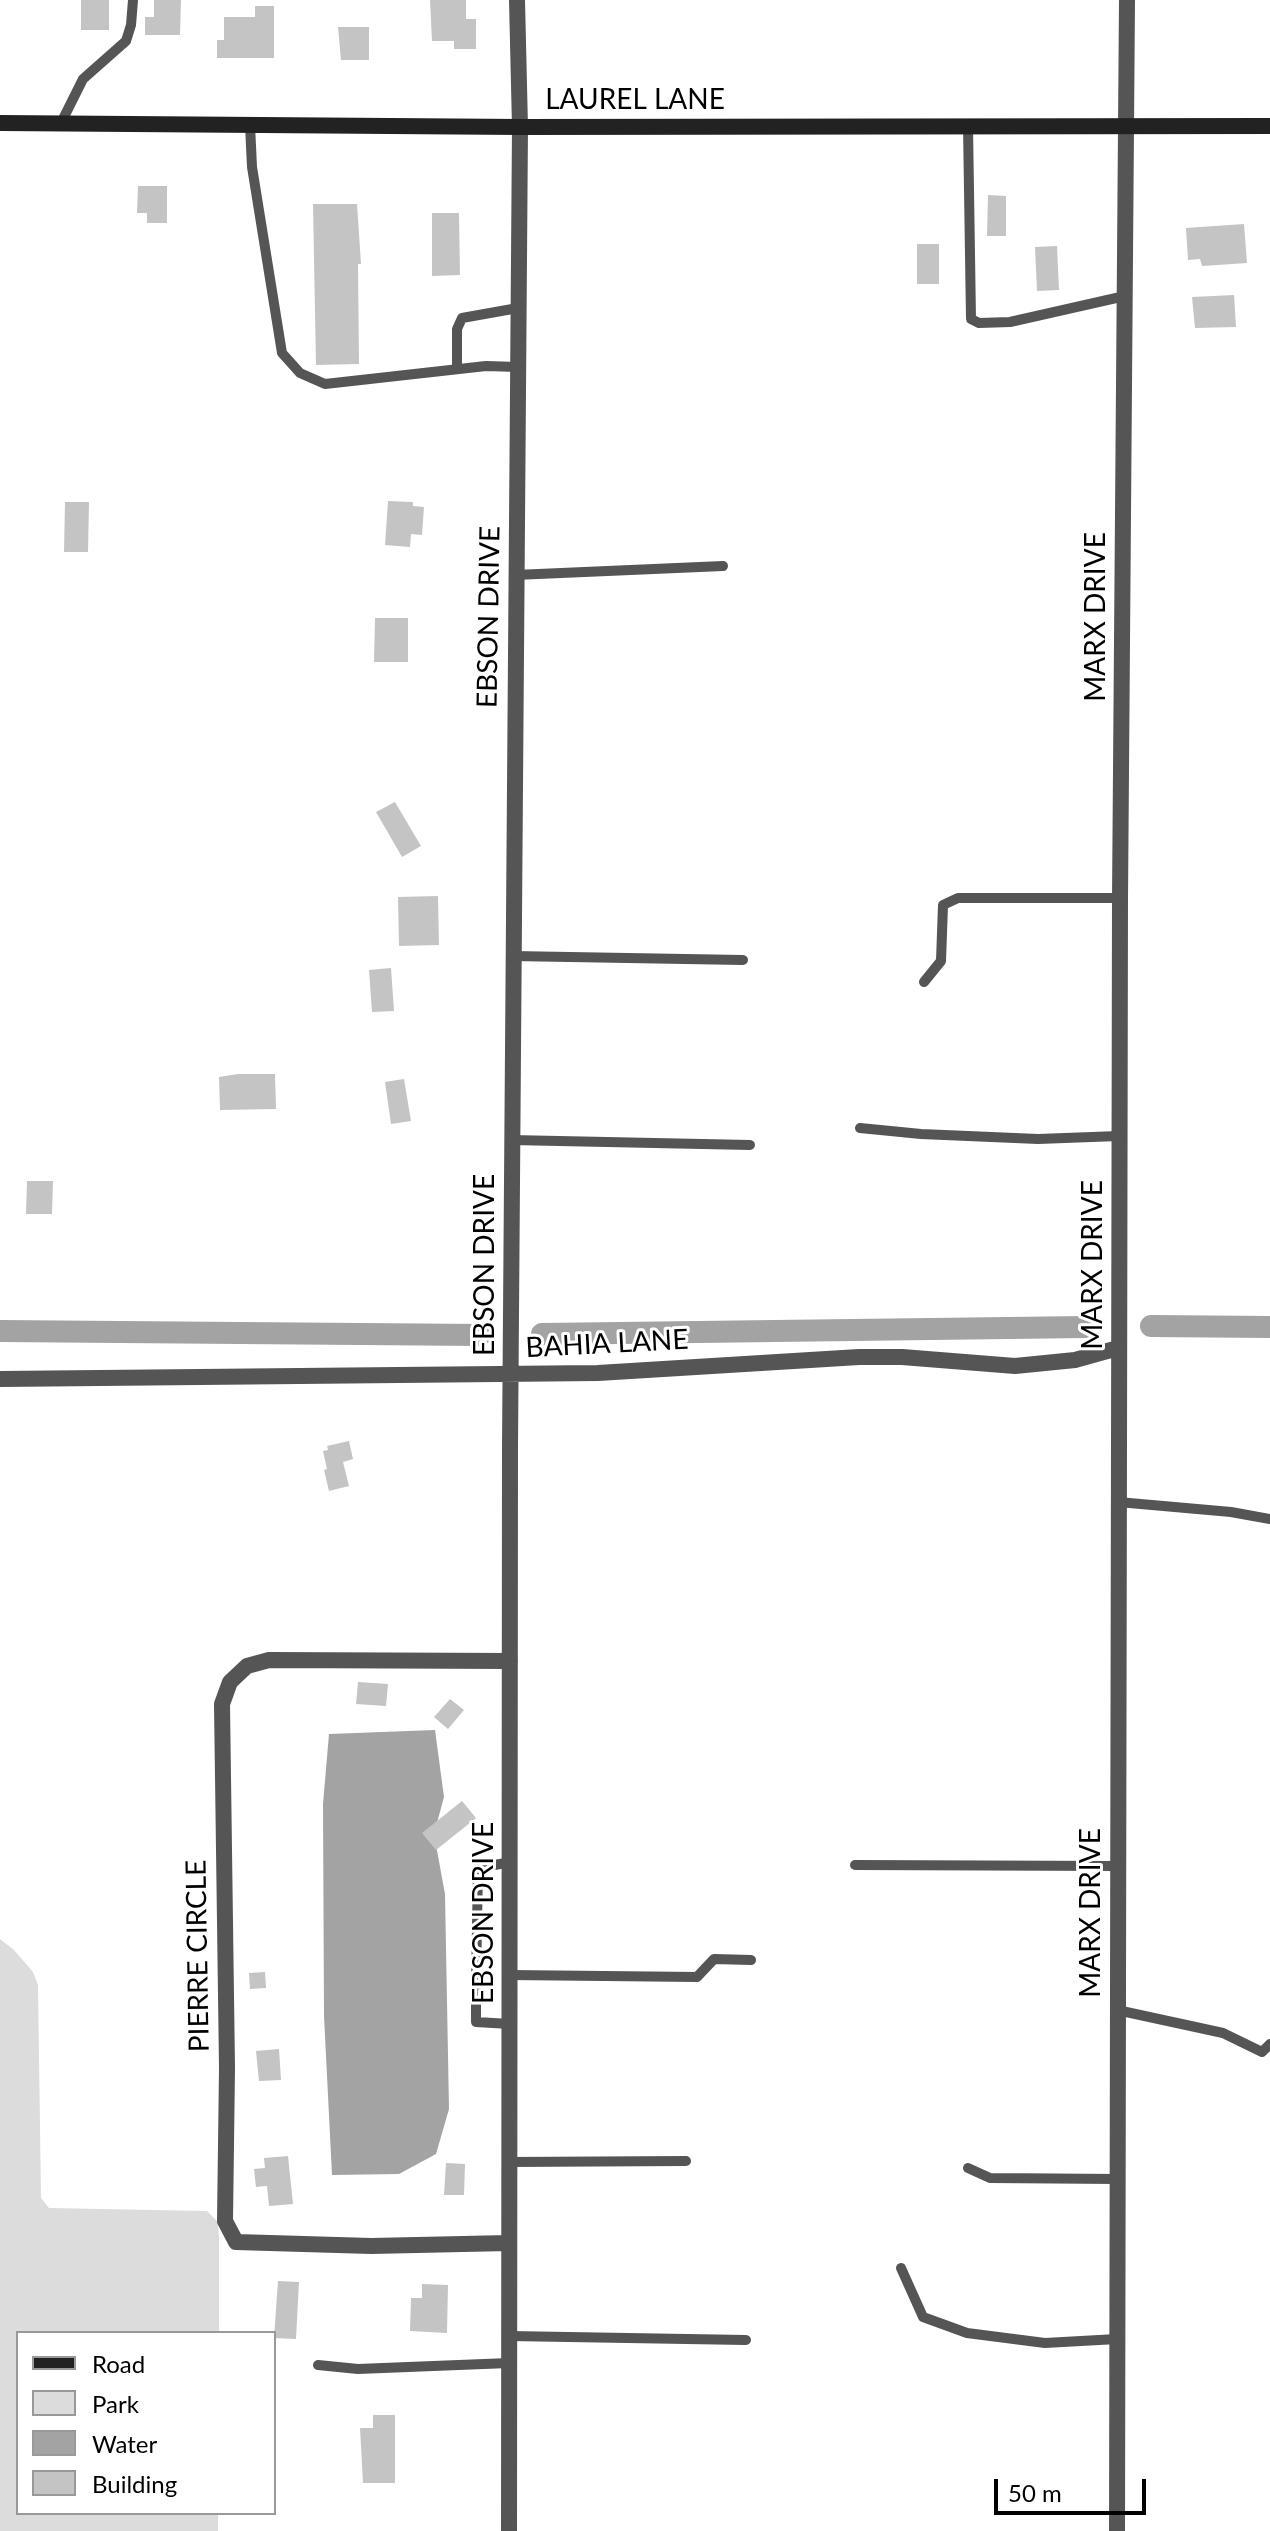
<!DOCTYPE html>
<html>
<head>
<meta charset="utf-8">
<style>
	body { margin:0 }
	#map { position:relative; width:1270px; height:2531px; overflow:hidden; background:#fff; font-family:Lato,sans-serif }
	canvas { display:block }
	.legend { position:absolute; left:16px; top:2331px; width:260px; height:184px; box-sizing:border-box; background:#fff; border:2px solid #999; margin:0; padding:10px 14px; list-style:none; font-size:24px; color:#000 }
	.legend li { display:flex; align-items:center; gap:16px; height:40px }
	.legend b { width:40px; border:2px solid #999 }
	.scale { position:absolute; left:994px; top:2479px; width:152px; height:36px; box-sizing:border-box; border:4px solid #000; border-top:0; padding-left:10px; font-size:24px; line-height:28px; white-space:nowrap; color:#000; -webkit-text-stroke:6px #fff; paint-order:stroke }
</style>
</head>
<body>
<div id="map">
<canvas width="1270" height="2531"></canvas>
<ul class="legend">
<li><b style="height:10px;background:#222"></b>Road</li>
<li><b style="height:22px;background:#dcdcdc"></b>Park</li>
<li><b style="height:22px;background:#a3a3a3"></b>Water</li>
<li><b style="height:22px;background:#c4c4c4"></b>Building</li>
</ul>
<div class="scale">50 m</div>
</div>
<script>
const ctx = document.querySelector('canvas').getContext('2d');
ctx.lineJoin = 'round';
function fillPath(path, color) { ctx.fillStyle = color; ctx.fill(path, 'evenodd'); }
const poly = rows => new Path2D(rows.map(r => 'M' + r).join(''));
function strokePath(path, color, width, dash) { ctx.strokeStyle = color; ctx.lineWidth = width; ctx.lineCap = dash ? 'butt' : 'round'; ctx.setLineDash(dash || []); ctx.stroke(path); }
function drawText(font, color, halo, rows, align = 'center') {
  ctx.font = font + ' Lato,sans-serif'; ctx.lineWidth = 6; ctx.setLineDash([]); ctx.textBaseline = 'middle'; ctx.strokeStyle = halo; ctx.fillStyle = color; for (const [text, x, y, turn = 0] of rows) {
    ctx.save(); ctx.translate(x, y); ctx.rotate((+turn || 0) * Math.PI / 180); ctx.textAlign = isNaN(turn) ? turn : align; if (halo) ctx.strokeText(text, 0, 0); ctx.fillText(text, 0, 0); ctx.restore();
  }
}
const green = poly([
	[0,1939,14,1950,33,1972,38,1985,41,2198,49,2208,207,2211,218,2222,219,2238,219,2333,18,2333,18,2513,218,2513,218,2531,0,2531]
]);
const water = poly([
	[435,1730,444,1797,434,1834,445,1894,449,2109,436,2154,399,2174,332,2175,324,2016,323,1804,329,1734]
]);
const canal = poly([
	[1151,1326,1270,1327],
	[0,1331,480,1335],
	[542,1334,1086,1327]
]);
const building = poly([
	[81,0,109,0,109,30,81,30],
	[154,0,181,0,180,35,145,35,145,17,154,17],
	[430,0,466,0,466,19,476,19,476,49,454,49,454,41,432,41],
	[255,6,274,6,274,58,217,58,217,40,224,40,224,17,255,17],
	[338,27,369,27,369,60,341,60],
	[138,186,167,186,167,223,147,223,147,213,137,213],
	[988,195,1006,196,1006,236,987,236],
	[313,204,357,204,361,264,358,264,359,364,316,365],
	[432,213,459,213,460,275,432,276],
	[1244,224,1247,263,1202,266,1200,259,1188,260,1186,228],
	[917,244,939,244,939,284,917,284],
	[1057,246,1059,290,1037,291,1035,247],
	[1234,295,1236,327,1195,328,1192,297],
	[388,501,413,502,413,506,424,507,422,535,411,534,410,547,385,545],
	[65,502,89,502,88,552,64,552],
	[375,618,408,618,408,662,374,662],
	[395,802,421,846,402,857,376,812],
	[438,896,439,945,399,946,398,897],
	[391,968,394,1011,372,1012,369,970],
	[238,1074,275,1074,276,1109,220,1110,219,1077],
	[404,1079,411,1121,391,1124,385,1082],
	[27,1181,53,1181,52,1214,26,1214],
	[349,1441,353,1459,343,1462,349,1486,329,1491,324,1470,327,1469,323,1451,328,1450,327,1446],
	[358,1682,388,1684,386,1706,356,1704],
	[450,1699,464,1710,448,1729,434,1717],
	[462,1801,476,1818,436,1850,422,1833],
	[265,1972,266,1988,250,1989,249,1973],
	[279,2049,281,2080,259,2081,256,2051],
	[288,2156,293,2204,269,2206,267,2186,256,2187,254,2169,265,2168,264,2158],
	[446,2163,465,2164,464,2195,444,2195],
	[278,2281,299,2282,296,2339,274,2338],
	[422,2284,448,2285,447,2333,410,2331,411,2298,422,2298],
	[373,2415,395,2415,395,2483,363,2483,360,2428,373,2428]
]);
const lane = poly([
	[61,123,83,79,126,41,131,25,133,0],
	[250,125,252,167,282,353,300,373,325,384,486,366,518,367],
	[968,126,971,319,979,323,1010,322,1125,296],
	[457,369,457,329,462,318,518,308],
	[515,575,723,566],
	[512,956,743,960],
	[924,982,941,961,943,905,958,898,1120,898],
	[860,1128,921,1134,1038,1139,1119,1136],
	[511,1140,750,1145],
	[1118,1502,1231,1512,1270,1519],
	[855,1865,1117,1866],
	[510,1975,697,1977,714,1959,751,1960],
	[1117,2010,1223,2033,1262,2052,1270,2044],
	[510,2024,476,2022,476,1983,478,1868,511,1862],
	[509,2162,686,2161],
	[968,2168,990,2178,1117,2179],
	[901,2268,923,2317,967,2333,1045,2343,1117,2339],
	[509,2336,746,2340],
	[318,2365,358,2369,509,2363]
]);
const street = poly([
	[0,1379,598,1373,859,1357,902,1357,1015,1366,1075,1360,1118,1348],
	[509,2243,371,2246,236,2242,225,2221,227,2068,222,1704,230,1682,247,1666,269,1660,510,1661],
	[509,2531,510,1444,520,127,517,0],
	[1117,2531,1120,898,1127,0]
]);
const secondary = poly([
	[0,123,520,127,1270,126]
]);
const streetNames = [
	["LAUREL LANE",635,100],
	["EBSON DRIVE",489,617,-89],
	["MARX DRIVE",1096,617,-90],
	["EBSON DRIVE",485,1265,-90],
	["MARX DRIVE",1093,1265,-90],
	["BAHIA LANE",607,1344,-3],
	["EBSON DRIVE",484,1913,-90],
	["MARX DRIVE",1091,1913,-90],
	["PIERRE CIRCLE",198,1956,-91]
];
fillPath(green, '#dcdcdc');
fillPath(water, '#a3a3a3');
strokePath(canal, '#a3a3a3', 22);
fillPath(building, '#c4c4c4');
strokePath(lane, '#555', 10);
strokePath(street, '#555', 16);
strokePath(secondary, '#222', 16);
drawText('28px', '#000', '#fff', streetNames);
</script>
</body>
</html>
